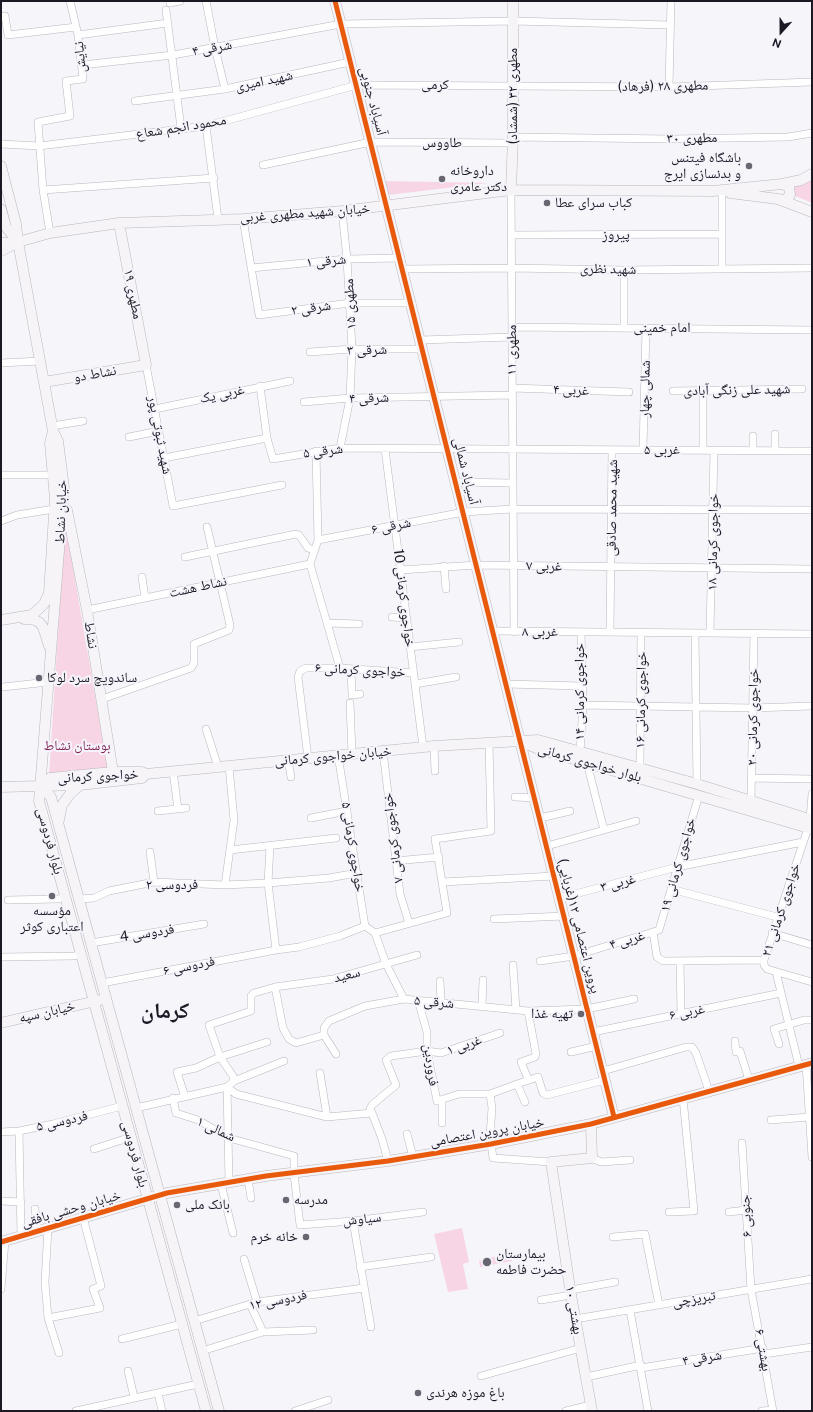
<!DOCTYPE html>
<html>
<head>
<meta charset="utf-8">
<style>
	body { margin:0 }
	#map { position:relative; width:813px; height:1412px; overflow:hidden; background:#f6f5fa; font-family:"Public Sans",sans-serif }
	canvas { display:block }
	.frame { position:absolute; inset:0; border:2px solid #1c1925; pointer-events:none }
	.north { position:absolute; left:761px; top:12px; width:40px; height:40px; -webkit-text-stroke:3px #f5f4fb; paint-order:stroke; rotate:201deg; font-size:11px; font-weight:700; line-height:16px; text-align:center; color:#1c1925 }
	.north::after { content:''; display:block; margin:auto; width:14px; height:18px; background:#1c1925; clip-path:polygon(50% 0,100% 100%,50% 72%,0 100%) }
</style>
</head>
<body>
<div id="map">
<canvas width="813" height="1412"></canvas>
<div class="frame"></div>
<div class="north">N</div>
</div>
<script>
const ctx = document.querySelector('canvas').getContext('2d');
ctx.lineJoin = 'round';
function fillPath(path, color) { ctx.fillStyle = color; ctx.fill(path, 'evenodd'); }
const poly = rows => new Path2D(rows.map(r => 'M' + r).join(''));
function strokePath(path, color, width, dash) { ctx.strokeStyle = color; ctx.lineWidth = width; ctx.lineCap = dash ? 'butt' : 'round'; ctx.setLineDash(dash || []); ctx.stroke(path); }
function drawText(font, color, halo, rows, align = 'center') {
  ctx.font = font + ' "Public Sans","Noto Naskh Arabic",sans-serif'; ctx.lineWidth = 4; ctx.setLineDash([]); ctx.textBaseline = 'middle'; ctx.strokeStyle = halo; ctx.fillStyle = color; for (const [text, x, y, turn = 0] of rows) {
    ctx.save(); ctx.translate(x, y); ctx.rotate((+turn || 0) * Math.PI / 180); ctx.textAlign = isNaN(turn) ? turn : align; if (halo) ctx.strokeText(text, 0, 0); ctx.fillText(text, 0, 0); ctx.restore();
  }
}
const green = poly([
	[812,179,812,203,793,195,795,186],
	[384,181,488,183,388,195],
	[65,521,108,771,49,776],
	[462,1228,469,1262,463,1264,468,1289,448,1292,434,1234],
	[511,1252,512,1261,480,1267,479,1261]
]);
const street = poly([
	[206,1,215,48,225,89],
	[170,3,180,1],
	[166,10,181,128],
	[1,17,5,16,8,35,76,27],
	[78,35,168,23],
	[82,65,173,55,341,24,513,21,670,25],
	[669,87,671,1],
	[135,101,225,89,350,62],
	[206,126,218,219],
	[513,137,672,139,788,137,812,133],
	[1,144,39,146,206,126,357,85,669,87,812,82],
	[263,165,371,142,513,143],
	[43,190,214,178],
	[511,190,514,632],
	[243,219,259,315,350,303,412,303],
	[50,233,43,190,38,122,70,116,66,81,83,79,78,35,70,1],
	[512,235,721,234],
	[251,268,347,259,401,258],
	[403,269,512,268,624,270,812,268],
	[722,269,722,192],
	[624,270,624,328],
	[512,327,812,330],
	[421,340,512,337],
	[310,352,352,349,423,349],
	[1,363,40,361],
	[146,365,173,506,282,485],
	[260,386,267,438,273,459,340,448,812,451],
	[512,388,629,392],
	[703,390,703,450],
	[673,391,802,389],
	[304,402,350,398,512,395],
	[155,409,290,381],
	[52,426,83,421],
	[753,436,753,451],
	[129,437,159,431],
	[340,448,350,398,352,349,347,259,342,211],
	[385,449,423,747],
	[643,450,646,328],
	[316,451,318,540,310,564,340,668],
	[775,451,775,434],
	[164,458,267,438],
	[1,475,53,475],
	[456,482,512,483],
	[1,521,17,515,54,509],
	[318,540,464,512,512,509,812,510],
	[185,557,296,534,299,535,308,548,314,550],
	[444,566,446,589],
	[400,570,477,565,812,569],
	[142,577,145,598],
	[87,610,310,564],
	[392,617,406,618],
	[327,623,359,624],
	[493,631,812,634],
	[610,632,612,450],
	[695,633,697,784],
	[710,633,714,450],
	[410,647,459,642],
	[351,669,352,695,360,694],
	[415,684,456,677],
	[506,684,582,686],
	[3,687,48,682],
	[102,699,191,668,194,663,194,644,229,630,230,625,207,527],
	[350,703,352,754],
	[583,705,753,708,812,706],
	[206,729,218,767],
	[434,746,435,771],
	[383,751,400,894,409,923],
	[580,752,583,705,581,632],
	[338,755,365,926,375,933],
	[308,758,298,677,300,671,306,668,340,668,413,673],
	[288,760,291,777],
	[587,763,604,830],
	[640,768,641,633],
	[173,771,178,809],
	[752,778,812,779],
	[515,797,535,798],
	[751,801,754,633],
	[158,811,186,808],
	[311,818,347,811],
	[540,818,570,811],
	[810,819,812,794],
	[808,828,764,960,764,965,767,969,812,982],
	[270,846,268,883,329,878,357,873],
	[547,846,636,821],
	[230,850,336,838],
	[150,852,154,882],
	[395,861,439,857],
	[443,882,554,876],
	[225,885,234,820,229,766],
	[671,889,777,917],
	[560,898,677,867,803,842],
	[79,899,94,898,109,891,154,882,225,885,268,883,276,950],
	[8,900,58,899,65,897],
	[494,919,564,916],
	[653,932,659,930,699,795],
	[375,933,447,913,435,839,491,831,489,742],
	[375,933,386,964,404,999],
	[772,933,812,945],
	[91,943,204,924],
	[1,957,74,956,81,954],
	[540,961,574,956,653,932,657,957,663,961,764,960],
	[680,961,681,1014],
	[513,965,516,1010],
	[776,972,799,1066],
	[440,981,441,1002],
	[102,983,276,950,299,947,340,936,365,926],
	[275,987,283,1028,289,1039,296,1043,324,1035,324,1028,329,1021,365,1006,404,999,528,1011,587,1009,634,999],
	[418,1000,427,1032,427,1051,437,1101,459,1094,490,1094],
	[482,1006,483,980],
	[528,1011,536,1054,535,1057,521,1062,528,1079],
	[593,1032,781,993],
	[324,1035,336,1054],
	[735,1041,736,1052,740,1051,749,1080],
	[779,1044,774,1029,804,1020,812,1020],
	[571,1052,597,1046],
	[806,1064,812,1157],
	[603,1071,686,1047,692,1047,696,1053,709,1091],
	[320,1073,327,1117],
	[234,1081,284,1061],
	[517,1084,538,1077,543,1093,547,1095,605,1080],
	[185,1097,177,1072,196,1068,220,1057,267,1042],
	[173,1098,176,1113,198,1120,229,1138,294,1156,294,1174,300,1225,353,1221,423,1212],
	[442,1100,442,1123],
	[525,1102,517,1084,490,1094,492,1108,490,1136,493,1158,551,1162],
	[136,1108,227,1087,229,1182],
	[372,1113,370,1109,372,1105,396,1085,386,1060,391,1056,427,1051,441,1053,500,1033],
	[771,1120,809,1117],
	[19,1131,21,1236],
	[1,1132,19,1131,53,1124,122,1106],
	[407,1134,413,1157],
	[742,1143,751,1289,773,1411],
	[94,1149,131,1137],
	[592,1158,601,1162,630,1160],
	[388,1161,382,1139,372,1113,327,1117,236,1094,227,1087,234,1081,233,1076,220,1057,209,1025,251,1011,251,996,254,993,275,987,333,979,417,955],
	[248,1179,251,1198],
	[221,1184,233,1233],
	[1,1201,21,1202],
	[35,1209,38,1231],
	[669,1212,694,1211,683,1098],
	[729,1212,746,1210],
	[353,1221,371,1327],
	[48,1228,45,1282,48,1318,59,1353],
	[613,1237,645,1234,659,1305],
	[244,1259,257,1302],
	[360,1267,431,1257],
	[1,1289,5,1241],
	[571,1290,615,1282],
	[541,1300,571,1295],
	[250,1304,263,1332],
	[630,1310,648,1411],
	[48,1318,100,1308,93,1289,101,1286,83,1217],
	[575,1319,812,1279],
	[194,1321,257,1302,364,1288],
	[122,1339,182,1324],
	[202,1351,263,1332,313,1330],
	[764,1354,812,1347],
	[641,1368,763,1348],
	[128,1371,134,1397],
	[481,1376,581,1348],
	[586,1377,641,1365],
	[158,1393,162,1411],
	[76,1411,198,1384],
	[295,1411,328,1400],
	[566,1411,591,1405],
	[762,1411,773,1410]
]);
const secondary = poly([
	[335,1,614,1117],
	[1,166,16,224,18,242,53,431,58,441,64,488,39,801,206,1411],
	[511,190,513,137,513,1],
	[730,193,778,199,812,212],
	[778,199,785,200,790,195,789,187,782,184],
	[1,209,6,227,18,242],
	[1,243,18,242],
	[1,251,18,242,50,233,119,223,243,219,342,211,511,190,713,191,782,184,801,180,812,174],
	[44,382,146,365,119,223],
	[67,510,87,610,113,772],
	[24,619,32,619,39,622,43,627,49,646],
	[1,620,32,615,44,604,49,593,55,499,50,443,53,431],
	[523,742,536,748,812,829],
	[40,785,50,778,113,772,142,772,146,774,434,746,538,740,697,784,812,820],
	[40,785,51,797,219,1411],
	[1,787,80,785,142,778,146,774],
	[59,820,62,805,70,794,80,785],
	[1,1023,100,1000],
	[591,1124,592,1158,551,1162,571,1295,592,1411],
	[1,1242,167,1193,266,1176,388,1161,491,1144,591,1124,812,1063]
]);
const cycleway = poly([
	[335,1,614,1117],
	[1,1242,167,1193,266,1176,388,1161,491,1144,591,1124,812,1063]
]);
const markers = [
	[749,166,4,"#686670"],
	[442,179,4,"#686670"],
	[547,203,4,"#686670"],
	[39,678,4,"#686670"],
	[52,896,4,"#686670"],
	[581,1014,4,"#686670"],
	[286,1200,4,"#686670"],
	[177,1205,4,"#686670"],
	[306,1237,4,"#686670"],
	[487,1262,5,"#686670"],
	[418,1393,4,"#686670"]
];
const streetNames = [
	["شرقی ۴",212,48,-10],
	["نیایش",80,57,-95],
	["شهید امیری",264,81,-12],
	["کرمی",435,85],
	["مطهری ۲۸ (فرهاد)",663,86,-1],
	["مطهری ۳۲ (شمشاد)",513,96,-90],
	["آسیاباد جنوبی",373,101,75],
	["محمود انجم شعاع",181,127,-9],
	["مطهری ۳۰",692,138,-1],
	["طاووس",442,143],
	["خیابان شهید مطهری غربی",305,213,-4],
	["پیروز",616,235],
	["شرقی ۱",326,261,-5],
	["شهید نظری",608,269,1],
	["مطهری ۱۹",133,294,79],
	["مطهری ۱۵",350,304,-93],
	["شرقی ۲",311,308,-8],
	["امام خمینی",662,328],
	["شرقی ۳",367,350,-1],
	["مطهری ۱۱",512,350,-90],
	["نشاط دو",95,374,-10],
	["شمالی چهار",645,389,-89],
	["۴ غربی",571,390,2],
	["شهید علی زنگی آبادی",737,390,-1],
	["غربی یک",222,394,-12],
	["شرقی ۴",369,398,-2],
	["شهید ثبوتی پور",160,435,79],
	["۵ غربی",662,450],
	["شرقی ۵",323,451,-7],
	["آسیاباد شمالی",466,471,76],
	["شهید محمد صادقی",612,508,-89],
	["خیابان نشاط",61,512,-88],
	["شرقی ۶",391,526,-11],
	["خواجوی کرمانی ۱۸",713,542,-89],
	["۷ غربی",544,566,1],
	["نشاط هشت",198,587,-12],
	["خواجوی کرمانی 10",404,598,83],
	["۸ غربی",540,632],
	["نشاط",91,635,81],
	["خواجوی کرمانی ۶",360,670,3],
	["خواجوی کرمانی ۱۴",580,692,-90],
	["خواجوی کرمانی ۱۶",641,700,-89],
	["خواجوی کرمانی ۲۰",753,717,-89],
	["خیابان خواجوی کرمانی",333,756,-5],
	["بلوار خواجوی کرمانی",590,763,16],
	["خواجوی کرمانی",98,776,-3],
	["خواجوی کرمانی ۷",393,838,-97],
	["بلوار فردوسی",50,841,75],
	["خواجوی کرمانی ۵",353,847,81],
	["خواجوی کرمانی ۱۹",678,865,-74],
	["غربی ۳",618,883,-15],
	["فردوسی ۲",172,885],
	["خواجوی کرمانی ۲۱",781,910,-72],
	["پروین اعتصامی ۱۲(غربایی)",579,926,76],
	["فردوسی 4",147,933,-9],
	["غربی ۴",627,940,-17],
	["فردوسی ۶",189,966,-11],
	["سعید",347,975,-14],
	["شرقی ۵",434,1002,5],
	["خیابان سپه",47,1012,-13],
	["غربی ۶",687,1012,-11],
	["غربی ۱",464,1045,-19],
	["فروردین",431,1065,82],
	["فردوسی ۵",62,1121,-13],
	["شمالی ۱",216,1129,25],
	["خیابان پروین اعتصامی",487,1132,-10],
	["بلوار فردوسی",135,1154,75],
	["خیابان وحشی بافقی",71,1209,-16],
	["جنوبی ۶",746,1216,-93],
	["سیاوش",362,1219,-6],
	["تبریزچی",694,1299,-10],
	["فردوسی ۱۲",278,1300,-11],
	["بهشتی ۱۰",574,1310,80],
	["بهشتی ۶",763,1350,80],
	["شرقی ۴",702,1358,-9]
];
const poiNames = [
	["باشگاه فیتنس",741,158,"right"],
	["و بدنسازی ایرج",741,174,"right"],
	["داروخانه",450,171],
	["دکتر عامری",450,187],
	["کباب سرای عطا",555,203],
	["ساندویچ سرد لوکا",47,678],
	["مؤسسه",52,911,"center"],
	["اعتباری کوثر",52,927,"center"],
	["تهیه غذا",573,1014,"right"],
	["مدرسه",294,1200],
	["بانک ملی",185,1205],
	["خانه خرم",298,1237,"right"],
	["بیمارستان",496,1254],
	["حضرت فاطمه",496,1270],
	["باغ موزه هرندی",426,1393]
];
const parkNames = [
	["بوستان نشاط",77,746]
];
const townNames = [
	["کرمان",165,1011]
];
fillPath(green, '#f8d5e5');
strokePath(street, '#b8b7bf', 8);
strokePath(secondary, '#b8b7bf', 11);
strokePath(street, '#fefefe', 7);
strokePath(secondary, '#f6f4f7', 10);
strokePath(cycleway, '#e8590c', 5);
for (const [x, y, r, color] of markers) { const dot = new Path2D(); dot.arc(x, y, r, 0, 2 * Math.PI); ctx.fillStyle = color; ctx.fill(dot); strokePath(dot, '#f5f4fb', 1.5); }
drawText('14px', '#1c1925', '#f5f4fb', streetNames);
drawText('14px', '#1c1925', '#f5f4fb', poiNames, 'left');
drawText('14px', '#822555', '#f5f4fb', parkNames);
drawText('bold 22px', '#1c1925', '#f5f4fb', townNames);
</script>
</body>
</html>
